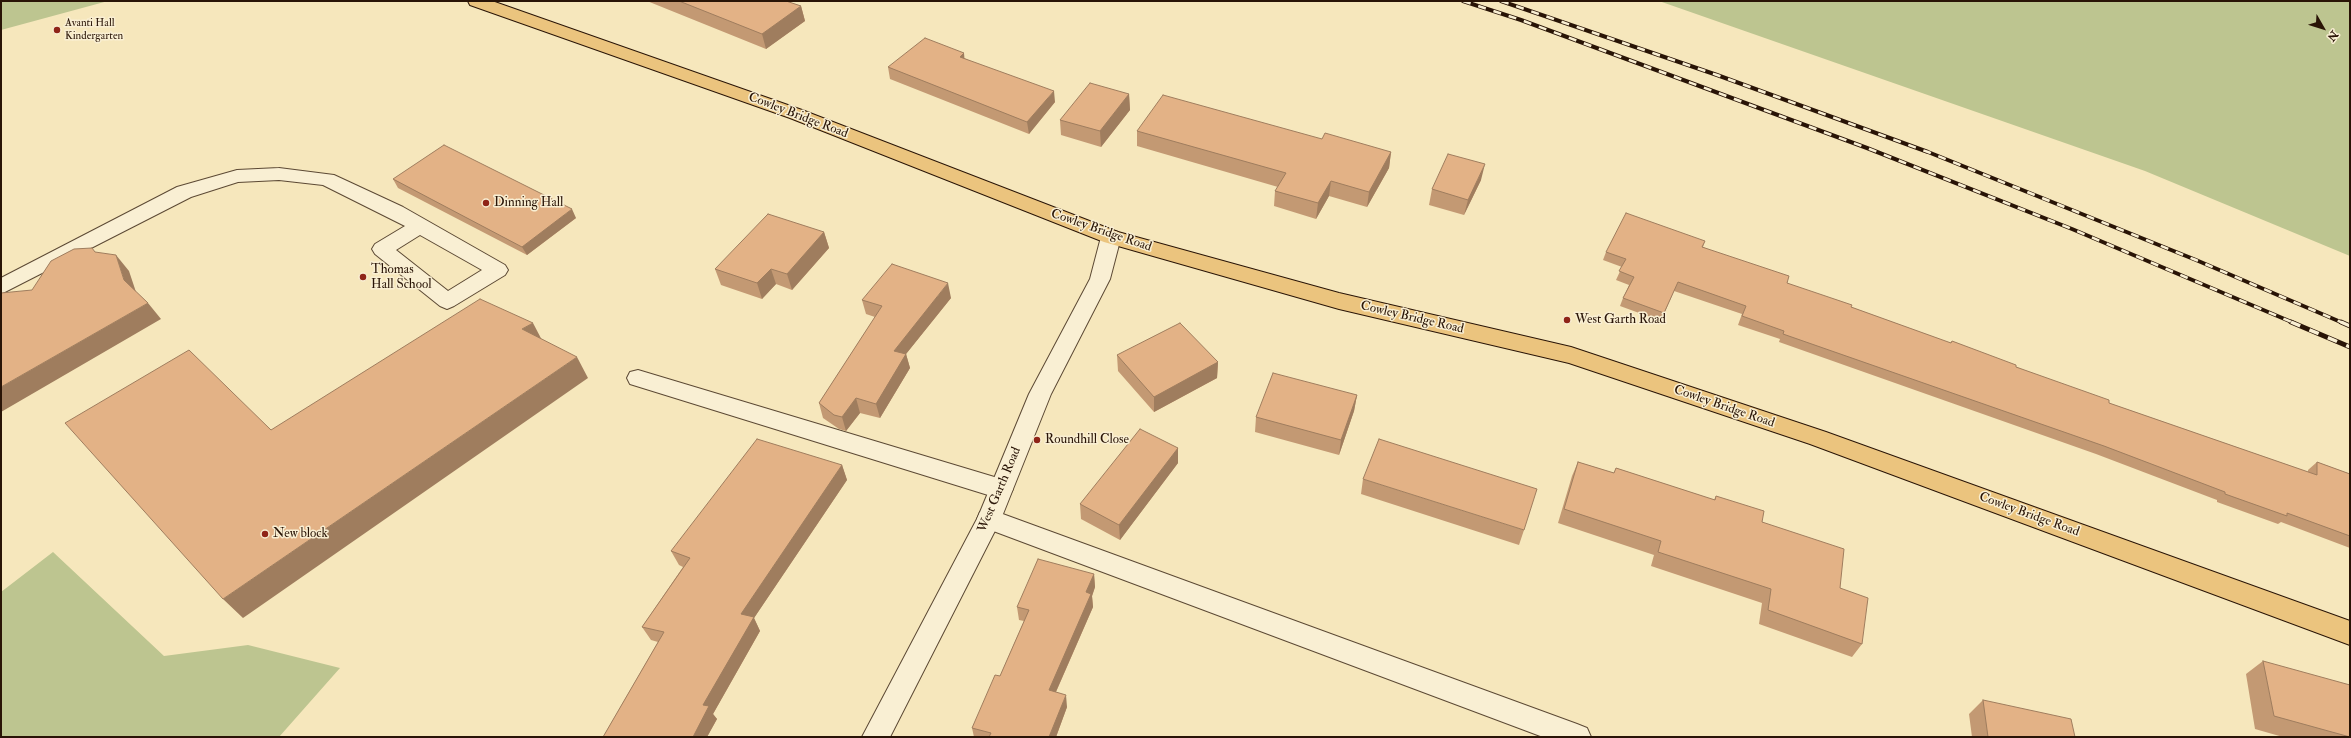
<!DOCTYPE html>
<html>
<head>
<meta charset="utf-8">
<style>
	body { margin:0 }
	#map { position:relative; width:2351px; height:738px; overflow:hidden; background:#f6e7bc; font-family:"IM FELL Double Pica",serif }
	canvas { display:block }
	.frame { position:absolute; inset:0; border:2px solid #291406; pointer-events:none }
	.north { position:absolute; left:2303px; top:8px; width:40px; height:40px; -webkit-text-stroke:3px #f9efd3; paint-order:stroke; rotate:129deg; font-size:11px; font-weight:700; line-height:16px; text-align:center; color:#291406 }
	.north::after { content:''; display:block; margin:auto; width:14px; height:18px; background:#291406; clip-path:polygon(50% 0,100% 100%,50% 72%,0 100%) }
</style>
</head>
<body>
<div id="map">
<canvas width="2351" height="738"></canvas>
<div class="frame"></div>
<div class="north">N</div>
</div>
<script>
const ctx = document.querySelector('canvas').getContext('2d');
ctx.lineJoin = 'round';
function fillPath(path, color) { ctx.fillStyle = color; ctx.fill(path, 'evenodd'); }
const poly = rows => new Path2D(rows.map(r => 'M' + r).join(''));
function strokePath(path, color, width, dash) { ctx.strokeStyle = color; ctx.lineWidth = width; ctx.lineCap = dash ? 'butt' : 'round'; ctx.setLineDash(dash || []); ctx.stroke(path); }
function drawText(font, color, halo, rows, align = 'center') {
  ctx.font = font + ' "IM FELL Double Pica",serif'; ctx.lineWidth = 3; ctx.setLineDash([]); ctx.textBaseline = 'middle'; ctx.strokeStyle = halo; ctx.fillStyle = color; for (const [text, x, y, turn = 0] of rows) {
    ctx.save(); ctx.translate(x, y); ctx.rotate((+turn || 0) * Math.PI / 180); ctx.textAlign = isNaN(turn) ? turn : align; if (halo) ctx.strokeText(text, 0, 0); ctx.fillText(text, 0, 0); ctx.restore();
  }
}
const green = poly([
	[1,1,108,1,1,30],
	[1659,1,2350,1,2350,256,2145,171],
	[53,552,164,656,248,645,340,668,279,737,1,737,1,592]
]);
const lane = poly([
	[279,168,334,175,403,207,505,265,508,270,505,275,454,306,447,309,440,306,375,254,372,249,375,244,405,226,323,185,279,180,238,182,191,197,1,294,1,278,177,187,237,170,279,168],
	[420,235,482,270,448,291,396,250,420,235],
	[638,370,1001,479,1009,482,1013,489,1009,496,1001,499,630,384,627,378,630,372,638,370],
	[989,509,1577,724,1587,728,1591,737,1543,737,980,526,977,519,980,512,989,509]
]);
const street = poly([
	[1111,230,1118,232,1121,237,1110,279,1051,394,1001,519,890,737,862,737,978,517,1029,394,1090,279,1101,237,1104,232,1111,230]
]);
const highway = poly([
	[468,1,492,1,802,110,1118,232,1339,293,1571,347,1826,432,2350,621,2350,645,1810,444,1569,363,1339,309,1104,242,790,118,470,5,468,1]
]);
const railFar1 = poly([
	[1463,1,1521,20,1867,148,2072,229,2294,323],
	[1501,1,1717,75,1928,152,2196,260,2343,323]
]);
const rail = poly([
	[2291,322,2350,347],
	[2341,322,2350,326]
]);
const wall = poly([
	[647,1,786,1,801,6,805,21,766,49],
	[964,53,964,58,1055,102,1029,134,890,79,888,67],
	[1129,94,1130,110,1101,147,1061,135,1060,120],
	[1137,131,1322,139,1391,152,1389,168,1367,207,1329,196,1316,219,1274,206,1275,191,1278,187,1137,146],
	[393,179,576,218,527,255,398,188],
	[1481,180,1464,215,1429,205,1432,189],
	[824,232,829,248,792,290,776,284,762,299,721,285,715,269],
	[1705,241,1703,247,1787,283,1851,307,1950,343,1952,341,2016,367,2109,403,2308,472,2308,470,2317,462,2350,474,2350,548,2281,522,2278,524,2217,502,2217,500,2096,454,1779,342,1780,339,1738,325,1742,314,1674,291,1661,321,1620,306,1623,298,1629,285,1616,280,1622,267,1603,260,1606,252],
	[951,298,906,354,910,368,880,418,860,413,846,431,839,429,823,418,819,403,875,317,866,314,862,300],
	[1117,355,1218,362,1217,378,1154,412,1118,371],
	[1357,395,1354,411,1339,455,1255,432,1256,417],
	[1178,448,1178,463,1120,540,1081,519,1080,504],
	[1578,462,1614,473,1616,468,1714,500,1716,496,1762,522,1840,588,1862,644,1852,657,1759,624,1762,603,1651,566,1654,555,1558,523,1572,476],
	[842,465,847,480,754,618,760,631,713,714,717,719,707,737,603,737,658,642,651,640,642,627,683,567,679,565,671,551],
	[1363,479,1524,530,1519,545,1361,494],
	[1094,574,1095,587,1092,596,1093,607,1056,692,1067,707,1056,737,974,737,972,728,1000,676,1024,621,1019,620,1017,607],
	[2263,661,2350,737,2283,737,2255,729,2246,674],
	[1983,700,2075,737,1972,737,1969,714]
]);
const shadedWall = poly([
	[801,6,805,21,766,49,762,34],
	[964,53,965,65,960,57],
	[1054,91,1055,102,1029,134,1027,122],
	[1129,94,1130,110,1101,147,1100,131],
	[1391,152,1389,168,1367,207,1369,192],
	[1485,164,1481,180,1464,215,1468,200],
	[1331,181,1329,196,1316,219,1318,203],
	[572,209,576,218,527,255,522,247],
	[824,232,829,248,792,290,787,274],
	[116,255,129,271,137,295,124,280],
	[771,269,776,284,762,299,757,283],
	[948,283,951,298,906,354,910,368,880,418,876,404,894,351],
	[148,303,161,319,1,412,1,387],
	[533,323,544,344,522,329],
	[577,357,588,378,243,618,223,599],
	[1218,362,1217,378,1154,412,1154,397],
	[1357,395,1354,411,1339,455,1341,440],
	[856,398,860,413,846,431,842,417],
	[1178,448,1178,463,1120,540,1119,525],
	[842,465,847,480,754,618,760,631,713,714,717,719,707,737,693,737,703,705,741,614],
	[1094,574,1095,587,1092,596,1093,607,1051,703,1049,690,1086,592],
	[1066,695,1067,707,1056,737,1049,737]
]);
const building = poly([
	[679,1,786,1,801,6,762,34,679,1],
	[925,38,964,53,960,57,1054,91,1027,122,888,67,925,38],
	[1090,83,1129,94,1100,131,1060,120,1090,83],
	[1163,95,1322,139,1325,133,1391,152,1369,192,1331,181,1318,203,1275,191,1286,173,1137,131,1163,95],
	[444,145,572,209,522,247,393,179,444,145],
	[1448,154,1485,164,1468,200,1432,189,1448,154],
	[1626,213,1705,241,1702,247,1789,276,1787,283,1852,305,1851,307,1951,343,1952,341,2016,365,2016,367,2109,400,2109,403,2317,475,2317,462,2350,474,2350,536,2287,513,2287,516,2225,494,2225,492,2104,446,1783,334,1784,331,1742,316,1746,306,1678,282,1664,313,1623,298,1634,277,1619,271,1626,259,1606,252,1626,213],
	[768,214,824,232,787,274,771,269,757,283,715,269,768,214],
	[92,248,95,252,116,255,124,280,148,303,1,387,1,293,32,290,51,261,74,249,92,248],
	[892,264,948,283,894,351,906,354,876,404,856,398,842,417,834,415,819,403,882,306,862,300,892,264],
	[480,299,533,323,522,329,577,357,223,599,65,423,189,350,271,430,480,299],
	[1180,323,1218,362,1154,397,1117,355,1180,323],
	[1273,373,1357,395,1341,440,1256,417,1273,373],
	[1140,429,1178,448,1119,525,1080,504,1140,429],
	[757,439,842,465,741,614,754,617,703,705,709,706,693,737,603,737,664,632,642,627,690,558,671,551,757,439],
	[1379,439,1537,489,1524,530,1363,479,1379,439],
	[1578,462,1614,473,1616,468,1715,500,1716,496,1764,511,1762,522,1844,549,1840,588,1868,598,1862,644,1768,610,1771,589,1658,552,1661,541,1564,509,1578,462],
	[1038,559,1094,574,1086,592,1091,594,1049,690,1066,695,1049,737,989,737,991,733,972,728,995,675,1000,676,1029,610,1017,607,1038,559],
	[2263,661,2350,685,2350,737,2274,716,2263,661],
	[1983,700,2071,719,2075,737,1988,737,1983,700]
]);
const markers = [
	[57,30,4,"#8f2418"],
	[486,203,4,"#8f2418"],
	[363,277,4,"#8f2418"],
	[1567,320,4,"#8f2418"],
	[1037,440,4,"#8f2418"],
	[265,534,4,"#8f2418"]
];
const farPoinames = [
	["Avanti Hall",65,24],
	["Kindergarten",65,37]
];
const streetNames = [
	["Cowley Bridge Road",798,116,21],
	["Cowley Bridge Road",1101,231,19],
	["Cowley Bridge Road",1412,318,13],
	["Cowley Bridge Road",1724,407,19],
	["West Garth Road",1000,490,-67],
	["Cowley Bridge Road",2029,515,20]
];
const poiNames = [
	["Dinning Hall",494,203],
	["Thomas",371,270],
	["Hall School",371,285],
	["West Garth Road",1575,320],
	["Roundhill Close",1045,440],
	["New block",273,534]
];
fillPath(green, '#bdc590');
strokePath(lane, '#5c4934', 2);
strokePath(street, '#5c4934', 2);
strokePath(highway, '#291406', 2);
fillPath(lane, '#f9efd3');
fillPath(street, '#f9efd3');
fillPath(highway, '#ebc47e');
strokePath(railFar1, '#291406', 4);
strokePath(rail, '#291406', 5);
strokePath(railFar1, '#f9efd3', 2.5, [8]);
strokePath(rail, '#f9efd3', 3.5, [10]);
fillPath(wall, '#c39973');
fillPath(shadedWall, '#9f7d5e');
fillPath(building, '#e3b286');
strokePath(building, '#9f7d5e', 1);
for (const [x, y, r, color] of markers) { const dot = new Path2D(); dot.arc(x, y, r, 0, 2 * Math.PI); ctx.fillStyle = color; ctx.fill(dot); strokePath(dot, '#f9efd3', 1.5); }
drawText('11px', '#291406', '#f9efd3', farPoinames, 'left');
drawText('13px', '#291406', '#f9efd3', streetNames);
drawText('13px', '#291406', '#f9efd3', poiNames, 'left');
</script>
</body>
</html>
